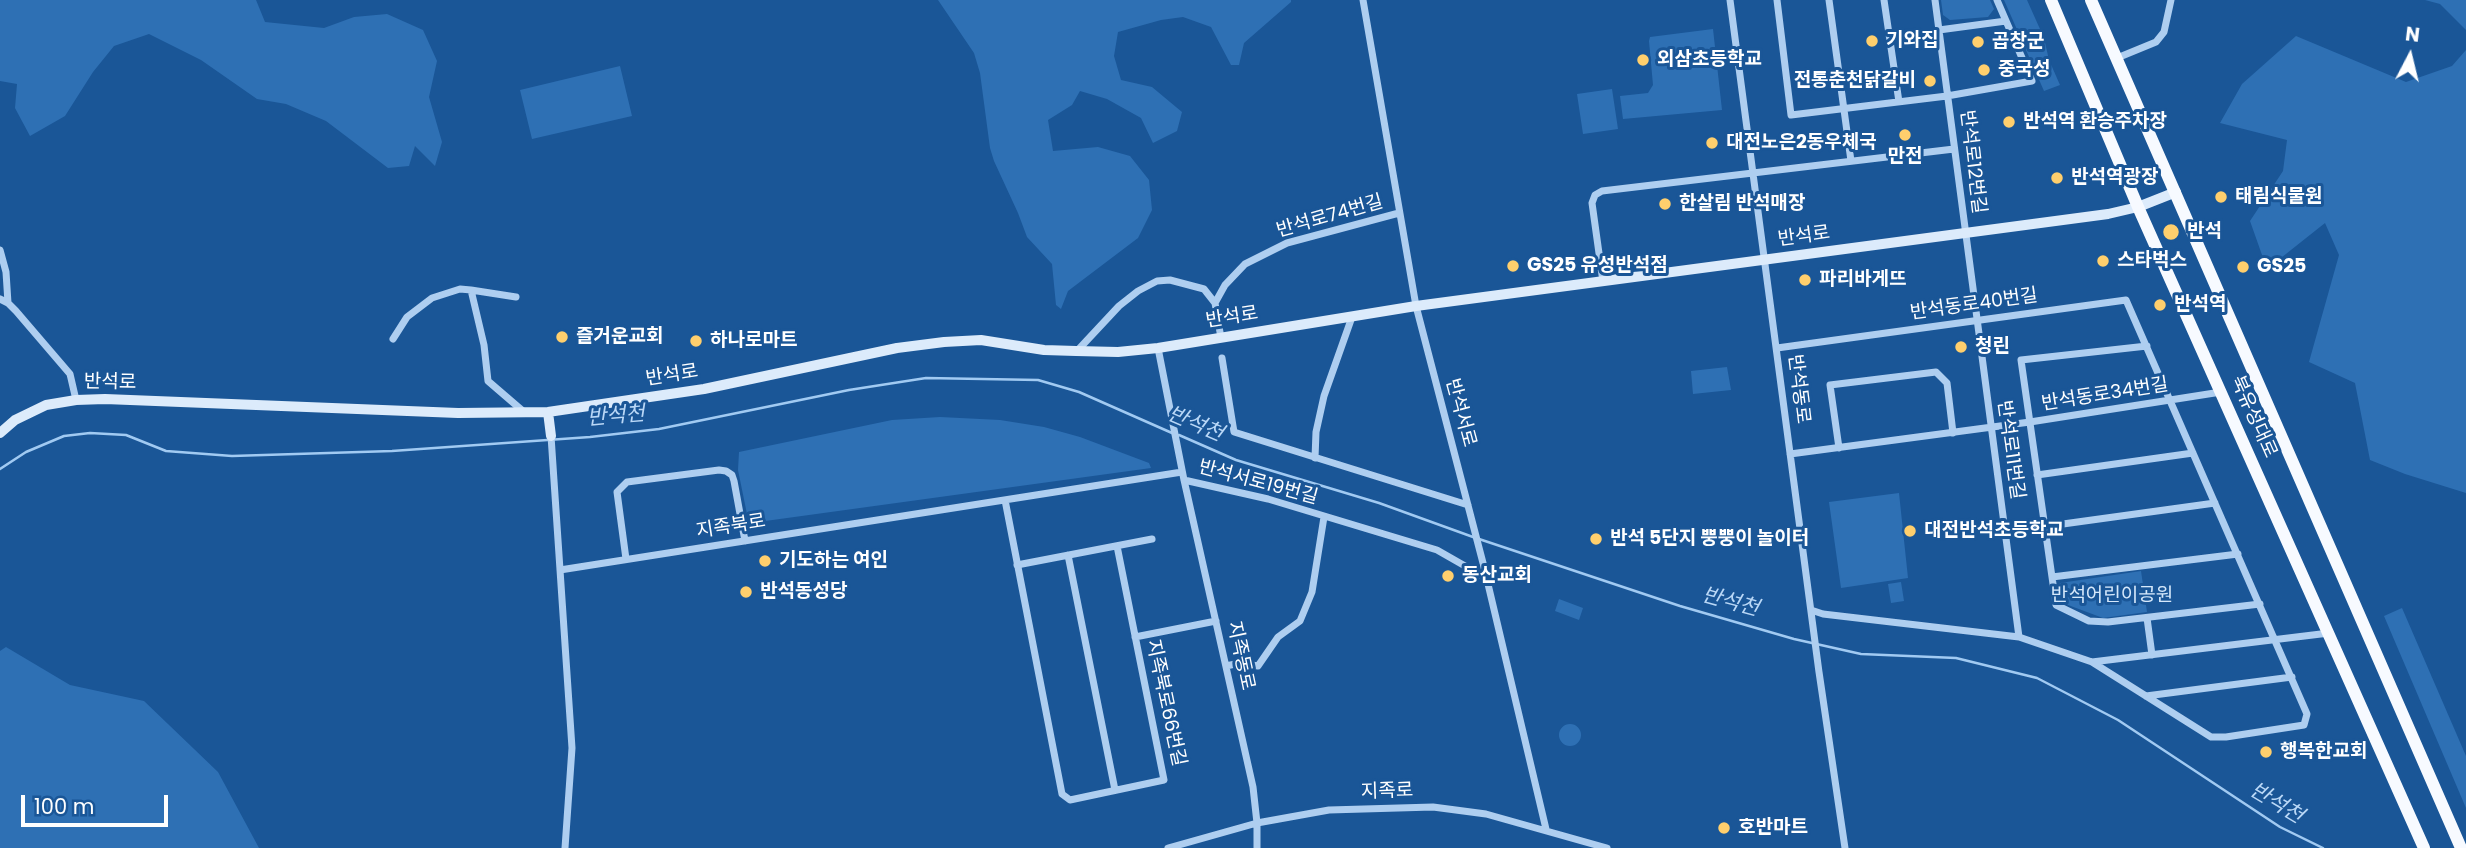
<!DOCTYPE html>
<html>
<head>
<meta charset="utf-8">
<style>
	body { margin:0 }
	#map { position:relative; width:2466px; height:848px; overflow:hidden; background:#1a5697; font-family:Poppins,sans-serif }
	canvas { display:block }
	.north { position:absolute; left:2375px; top:21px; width:70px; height:70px; -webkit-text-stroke:5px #1a5697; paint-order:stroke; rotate:7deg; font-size:19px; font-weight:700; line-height:28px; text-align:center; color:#fff }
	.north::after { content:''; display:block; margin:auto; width:24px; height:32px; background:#fff; clip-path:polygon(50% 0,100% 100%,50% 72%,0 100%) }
	.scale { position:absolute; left:21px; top:795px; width:147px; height:32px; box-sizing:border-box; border:4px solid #fff; border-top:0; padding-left:9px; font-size:21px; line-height:24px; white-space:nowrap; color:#fff; -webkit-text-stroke:5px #1a5697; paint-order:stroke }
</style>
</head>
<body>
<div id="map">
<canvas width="2466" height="848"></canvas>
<div class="north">N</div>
<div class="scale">100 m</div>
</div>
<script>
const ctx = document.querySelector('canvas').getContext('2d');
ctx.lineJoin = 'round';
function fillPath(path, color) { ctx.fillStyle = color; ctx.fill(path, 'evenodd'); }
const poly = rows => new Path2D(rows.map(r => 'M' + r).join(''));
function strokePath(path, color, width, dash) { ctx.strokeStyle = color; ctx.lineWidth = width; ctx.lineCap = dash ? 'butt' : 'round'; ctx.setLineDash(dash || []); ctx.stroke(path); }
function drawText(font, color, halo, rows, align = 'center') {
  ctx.font = font + ' Poppins,"Noto Sans KR",sans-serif'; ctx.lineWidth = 6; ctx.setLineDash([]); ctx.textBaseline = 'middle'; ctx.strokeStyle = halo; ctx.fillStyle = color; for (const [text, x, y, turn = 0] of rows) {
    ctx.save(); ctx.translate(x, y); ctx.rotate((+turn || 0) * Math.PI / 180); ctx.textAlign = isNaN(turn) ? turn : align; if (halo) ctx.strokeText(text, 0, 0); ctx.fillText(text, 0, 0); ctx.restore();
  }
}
const green = poly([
	[0,0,256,0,265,22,324,28,354,17,387,14,423,30,437,61,429,97,442,142,435,166,415,146,409,166,388,168,326,121,286,104,257,99,201,60,149,34,114,46,93,72,65,116,30,136,15,108,17,84,0,81],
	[938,0,1291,0,1291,2,1244,43,1239,65,1231,65,1211,27,1183,17,1161,20,1118,32,1114,56,1121,80,1152,87,1182,112,1177,131,1153,143,1141,118,1107,99,1080,91,1072,105,1048,120,1053,151,1098,147,1130,156,1149,180,1152,210,1138,238,1068,291,1061,309,1056,305,1052,264,1027,237,1018,213,994,161,990,148,980,73,974,53],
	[1941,0,1990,0,1994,9,1988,17,1950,20,1943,15],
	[2004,0,2027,0,2044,38,2049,60,2060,85,2044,91],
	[2425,0,2466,0,2466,30,2440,4],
	[1713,29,1722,110,1623,119,1620,96,1648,93,1653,85,1649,41,1650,37],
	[2296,36,2406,82,2452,66,2466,50,2466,493,2405,474,2370,460,2355,383,2309,362,2339,255,2325,223,2267,269,2250,221,2283,171,2287,140,2220,123,2242,84],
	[620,66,632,116,532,139,520,90],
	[1612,89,1618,129,1583,134,1577,94],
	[1727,367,1731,390,1693,394,1691,371],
	[940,417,1000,420,1044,427,1080,437,1149,463,1151,468,758,522,747,514,738,470,739,452,892,420],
	[1899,493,1908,578,1841,588,1829,502],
	[2141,571,2147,612,2103,618,2060,602,2057,587,2060,583],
	[1901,582,1904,601,1891,603,1888,584],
	[1559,599,1583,608,1579,620,1555,611],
	[2402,608,2466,756,2466,808,2384,616],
	[6,647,70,685,144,701,218,772,259,848,0,848,0,651],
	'1559 735a11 11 0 1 1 22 0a11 11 0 1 1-22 0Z'
]);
const stream = poly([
	[1179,435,1236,460,1379,503,1473,537],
	[0,469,26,452,64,436,90,433,126,435,166,451,232,456,392,451,590,437,659,429,849,390,926,378,1038,380,1079,392,1172,433],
	[1479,539,1680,606,1794,639,1861,654,1956,658,2037,678,2118,720,2280,827,2323,848]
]);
const street = poly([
	[1363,0,1416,306,1483,563,1546,829],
	[1730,0,1819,672,1845,848],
	[1777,0,1791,115,1947,96,2032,81,1997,0],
	[1829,0,1851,161],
	[1884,0,1899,102],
	[1935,0,2019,637],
	[1939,30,2006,21],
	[2117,58,2156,42,2164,32,2171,0],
	[0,250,6,272,8,303],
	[1603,282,1592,203,1595,195,1602,191,1954,149],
	[516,297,471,290,484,345,488,381,524,412],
	[0,299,8,303,16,311,70,374,76,400],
	[1215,303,1225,285,1245,264,1287,243,1399,213],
	[393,339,407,317,432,298,460,289,471,290],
	[2147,346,2021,360,2056,605,2089,621,2108,622,2260,604],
	[1158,348,1184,480,1253,787,1257,823,1257,848],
	[1777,348,2126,300,2307,714,2304,725,2226,737,2211,737,2092,662],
	[1077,351,1119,306,1138,291,1157,281,1170,280,1204,289,1215,303,1221,338],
	[1222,358,1234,432,1468,505],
	[551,436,572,748,565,848],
	[1839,448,1830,385,1936,372,1947,383,1953,433],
	[1790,454,2030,422,2221,392],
	[1315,458,1316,432,1324,396,1352,317],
	[2037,475,2193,453],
	[1184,480,1268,499,1437,550,1486,578],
	[1005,500,1062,794,1070,800,1164,780,1117,546],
	[2005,532,2215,503],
	[1068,555,1115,790],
	[626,559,617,492,627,482,719,470,726,471,732,475,734,481,745,541],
	[1017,565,1152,539],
	[560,570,1182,472],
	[2052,577,2238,554],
	[1811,610,1823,614,2019,637,2092,662,2329,633],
	[2147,618,2152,655],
	[1135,637,1216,621],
	[1226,666,1240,663,1258,666,1278,637,1300,621,1312,592,1324,517],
	[2146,696,2292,677],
	[1168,848,1257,823,1329,810,1433,807,1486,814,1607,848]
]);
const secondary = poly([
	[548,412,551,436],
	[0,433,15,420,46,405,76,400,105,399,458,413,548,412,704,389,897,348,944,342,981,340,1044,350,1076,351,1118,352,1158,348,1416,306,2108,214,2138,207,2176,192]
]);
const primary = poly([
	[2051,0,2138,207,2424,848],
	[2091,0,2461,848]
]);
const markers = [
	[1872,41,7,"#ffcf6d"],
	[1978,42,7,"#ffcf6d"],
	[1643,60,7,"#ffcf6d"],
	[1984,70,7,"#ffcf6d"],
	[1930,81,7,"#ffcf6d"],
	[2009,122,7,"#ffcf6d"],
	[1905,135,7,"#ffcf6d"],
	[1712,143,7,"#ffcf6d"],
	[2057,178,7,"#ffcf6d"],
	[2221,197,7,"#ffcf6d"],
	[1665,204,7,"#ffcf6d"],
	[2171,232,9,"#ffcf6d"],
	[2103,261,7,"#ffcf6d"],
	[1513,266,7,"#ffcf6d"],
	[2243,267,7,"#ffcf6d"],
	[1805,280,7,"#ffcf6d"],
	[2160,305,7,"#ffcf6d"],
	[562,337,7,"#ffcf6d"],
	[696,341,7,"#ffcf6d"],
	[1961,347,7,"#ffcf6d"],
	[1910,531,7,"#ffcf6d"],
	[1596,539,7,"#ffcf6d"],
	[765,561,7,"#ffcf6d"],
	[1448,576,7,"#ffcf6d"],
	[746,592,7,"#ffcf6d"],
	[2266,752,7,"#ffcf6d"],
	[1724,828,7,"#ffcf6d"]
];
const poiNames = [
	["기와집",1886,41],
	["곱창군",1992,42],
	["외삼초등학교",1657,60],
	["중국성",1998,70],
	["전통춘천닭갈비",1916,81,"right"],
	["반석역 환승주차장",2023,122],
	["대전노은2동우체국",1726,143],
	["만전",1905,157,"center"],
	["반석역광장",2071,178],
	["태림식물원",2235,197],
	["한살림 반석매장",1679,204],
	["반석",2187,232],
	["스타벅스",2117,261],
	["GS25 유성반석점",1527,266],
	["GS25",2257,267],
	["파리바게뜨",1819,280],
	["반석역",2174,305],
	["즐거운교회",576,337],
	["하나로마트",710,341],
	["청린",1975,347],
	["대전반석초등학교",1924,531],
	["반석 5단지 뿡뿡이 놀이터",1610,539],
	["기도하는 여인",779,561],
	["동산교회",1462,576],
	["반석동성당",760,592],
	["행복한교회",2280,752],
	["호반마트",1738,828]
];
const streetNames = [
	["반석로12번길",1972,162,83],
	["반석로74번길",1330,217,-16],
	["반석로",1804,237,-8],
	["반석동로40번길",1974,305,-8],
	["반석로",1232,318,-9],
	["반석로",672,376,-9],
	["반석로",110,383,1],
	["반석동로",1798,389,83],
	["반석동로34번길",2105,395,-9],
	["반석서로",1460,413,75],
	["북유성대로",2253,417,66],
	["반석로11번길",2010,450,82],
	["반석서로19번길",1258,483,15],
	["지족북로",731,527,-9],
	["지족동로",1240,656,78],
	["지족북로66번길",1165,703,78],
	["지족로",1387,792,-2]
];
const parkNames = [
	["반석어린이공원",2112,596]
];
const waterNames = [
	["반석천",616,417,-5],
	["반석천",1195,425,23],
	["반석천",1730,603,15],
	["반석천",2276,804,31]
];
fillPath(green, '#2e70b4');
strokePath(stream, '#a1caf2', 2.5);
strokePath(street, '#aecef0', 7);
strokePath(secondary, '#dcebfb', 10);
strokePath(primary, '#f7faff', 12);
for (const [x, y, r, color] of markers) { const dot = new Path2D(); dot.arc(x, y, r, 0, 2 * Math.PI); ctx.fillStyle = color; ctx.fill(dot); strokePath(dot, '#1a5697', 2.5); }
drawText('bold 19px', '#fff', '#1a5697', poiNames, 'left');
drawText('19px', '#fff', '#1a5697', streetNames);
drawText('19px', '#d5e8fb', '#1a5697', parkNames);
drawText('italic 21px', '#bad8f7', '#1a5697', waterNames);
</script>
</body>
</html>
